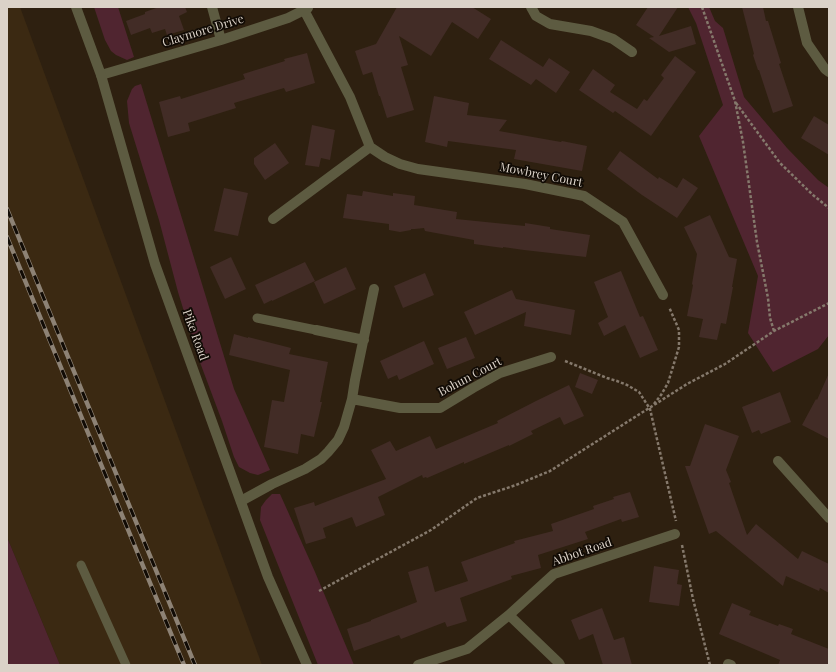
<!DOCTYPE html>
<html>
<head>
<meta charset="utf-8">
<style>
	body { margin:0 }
	#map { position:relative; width:836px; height:672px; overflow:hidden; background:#2e2010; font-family:"Playfair Display",serif }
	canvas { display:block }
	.frame { position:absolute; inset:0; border:8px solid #dbd2c8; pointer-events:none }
</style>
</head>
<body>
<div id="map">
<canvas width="836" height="672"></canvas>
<div class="frame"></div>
</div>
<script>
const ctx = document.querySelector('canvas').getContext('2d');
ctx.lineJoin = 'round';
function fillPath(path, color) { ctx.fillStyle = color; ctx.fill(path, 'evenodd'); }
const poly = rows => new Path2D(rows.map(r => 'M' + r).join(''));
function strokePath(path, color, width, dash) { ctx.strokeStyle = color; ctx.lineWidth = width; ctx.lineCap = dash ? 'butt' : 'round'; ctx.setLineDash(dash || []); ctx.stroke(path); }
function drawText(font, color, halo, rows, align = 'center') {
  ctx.font = font + ' "Playfair Display",serif'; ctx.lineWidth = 3.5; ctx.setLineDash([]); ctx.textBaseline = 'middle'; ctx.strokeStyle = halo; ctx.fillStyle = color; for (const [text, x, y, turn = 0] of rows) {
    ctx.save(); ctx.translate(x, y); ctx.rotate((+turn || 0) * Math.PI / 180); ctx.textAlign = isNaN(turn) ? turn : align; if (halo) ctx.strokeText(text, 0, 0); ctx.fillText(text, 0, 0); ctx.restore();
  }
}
const built = poly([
	[7,7,20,7,262,665,60,665,7,537]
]);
const green = poly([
	[94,7,118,7,134,57,127,60,116,55,111,51,105,40],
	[688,7,709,7,715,21,723,28,744,97,787,148,818,180,829,188,829,335,818,349,773,372,748,333,758,276,699,136,723,105,696,23],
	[141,84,234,389,270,470,258,475,250,473,239,467,234,457,222,421,198,357,178,292,159,220,129,123,127,101,132,89,135,86],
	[272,494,280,494,315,572,354,665,318,665,260,520,261,507,266,500],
	[7,537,60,665,7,665]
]);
const building = poly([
	[159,7,185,7,187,12,179,16,184,30,167,35,165,29,152,33,150,28,131,35,126,21,145,14,145,12],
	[397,7,472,7,491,19,478,39,452,22,431,56,399,36,408,65,401,67,414,110,387,118,380,96,379,96,372,72,363,75,355,51,376,44],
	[648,7,678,7,659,36,691,26,696,44,669,52,649,38,654,37,636,25],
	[742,7,763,7,766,21,768,21,781,63,779,64,793,106,773,113,759,70,758,70,753,55,754,54],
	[501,40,543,67,549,58,570,72,556,93,536,79,531,85,489,59],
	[307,53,315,83,286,92,284,88,234,103,236,108,188,123,190,131,168,137,159,102,180,96,181,99,245,79,243,74,285,61,284,59],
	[675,56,696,72,651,136,615,111,613,113,579,90,593,69,615,85,610,92,637,109,644,99,647,101,664,78,661,75],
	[434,96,469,103,467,115,507,120,499,131,561,142,562,141,587,146,582,171,514,159,516,150,448,141,447,147,425,142],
	[814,116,829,125,829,155,801,138],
	[312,125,335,130,330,160,321,158,319,167,305,165],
	[275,143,289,163,265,180,254,164,254,158],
	[620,151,658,179,659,177,677,188,683,178,698,188,677,218,642,195,607,169],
	[224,188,248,193,238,236,214,231],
	[363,191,393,196,393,193,415,196,414,205,457,212,456,219,525,226,525,223,550,227,550,229,590,235,586,257,524,250,503,247,503,248,474,244,474,240,425,231,424,228,415,229,411,229,411,230,400,232,389,230,389,224,343,218,347,194,362,196],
	[710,215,729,257,737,259,732,287,733,287,726,324,721,323,717,340,699,337,703,319,687,316,693,285,692,284,697,254,684,227],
	[231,257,246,289,225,299,210,267],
	[305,262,315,281,272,301,272,300,264,304,255,285],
	[346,267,356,289,324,304,314,282],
	[621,271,640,317,643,316,658,350,640,358,625,325,604,336,598,323,608,317,594,282],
	[425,273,434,295,403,308,394,286],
	[512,290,516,299,575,310,571,335,524,326,526,312,475,335,464,312],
	[234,334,248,338,248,337,291,348,289,354,328,362,320,402,322,402,314,437,301,434,298,454,264,447,272,400,284,402,290,370,229,355],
	[466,337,475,358,447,369,438,348],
	[424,341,434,364,399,380,397,375,388,379,380,361],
	[580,373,598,380,592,394,575,387],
	[829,373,829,439,802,425,816,399,817,400],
	[569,385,584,416,564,425,560,417,531,431,533,434,509,446,509,445,464,464,464,462,427,478,426,477,423,478,422,475,378,497,385,515,356,527,352,517,323,528,326,538,306,544,294,508,314,502,315,506,386,479,371,450,390,441,396,451,430,436,436,449,498,423,497,421,536,401],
	[780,392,791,422,761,434,759,430,752,433,742,407],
	[705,424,739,436,726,470,731,482,729,483,747,535,756,524,798,559,802,551,829,564,829,593,820,588,819,591,786,576,783,586,716,531,709,534,685,466,690,466],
	[630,492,639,517,622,522,621,519,585,532,588,539,538,555,541,568,511,576,512,579,460,598,467,621,447,627,445,622,401,639,399,635,354,651,347,629,371,621,371,620,417,602,408,572,428,566,435,592,468,581,461,562,515,543,514,541,553,531,551,524,594,509,593,506,614,499,613,497],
	[654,566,679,570,677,584,682,585,679,606,649,602],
	[732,603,751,611,749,615,778,626,779,624,793,629,791,634,829,649,829,665,778,665,780,660,719,634],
	[602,608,614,640,624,637,632,665,603,665,593,634,579,640,571,620]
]);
const path = poly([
	[702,7,735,101,743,142,757,242,768,298,770,318,774,331],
	[736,103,780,163,813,195,829,208],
	[565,361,607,378,617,381,627,385,639,392,650,409],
	[654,404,661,395,668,383,679,347,679,330,669,307],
	[650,408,650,409,676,521],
	[682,545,693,599,710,665],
	[319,591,431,530,477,498,516,485,550,471,687,384,725,364,774,331,829,303]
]);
const service = poly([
	[257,318,316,330],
	[81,565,126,665]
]);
const minor = poly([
	[212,7,221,40],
	[531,7,536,16,550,24,591,31,613,39,632,52],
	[798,7,807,43,825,69,829,72],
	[304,10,350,97,370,147,385,157,400,164,418,169,525,184,584,196,623,222,663,295],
	[101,75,221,40,288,18,308,8],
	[273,219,370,147],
	[316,330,364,340],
	[352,399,400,408,440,408,473,388,500,373,551,357],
	[778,461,829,518],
	[241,501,272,484,305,469,321,459,328,452,338,440,344,427,352,399,355,380,374,289],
	[509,615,554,574,675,534],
	[728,664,731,665],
	[418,665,467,649,509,615,559,663,560,665]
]);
const tertiary = poly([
	[76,7,101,75,155,264,268,577,307,665]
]);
const rail = poly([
	[7,209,195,665],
	[7,237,184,665]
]);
const streetNames = [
	["Claymore Drive",203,31,-17],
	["Mowbrey Court",541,175,11],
	["Pike Road",195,335,70],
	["Bohun Court",470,377,-28],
	["Abbot Road",582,552,-19]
];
fillPath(built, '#3b2912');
fillPath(green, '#502530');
fillPath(building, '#422c26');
strokePath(path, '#85796c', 2.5, [3, 2]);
strokePath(service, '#5d5b41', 9);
strokePath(minor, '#5d5b41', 10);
strokePath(tertiary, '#5d5b41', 10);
strokePath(rail, '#8d8275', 4.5);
strokePath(rail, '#110b05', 3, [9]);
drawText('12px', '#dbd2c8', '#110b05', streetNames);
</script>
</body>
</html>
